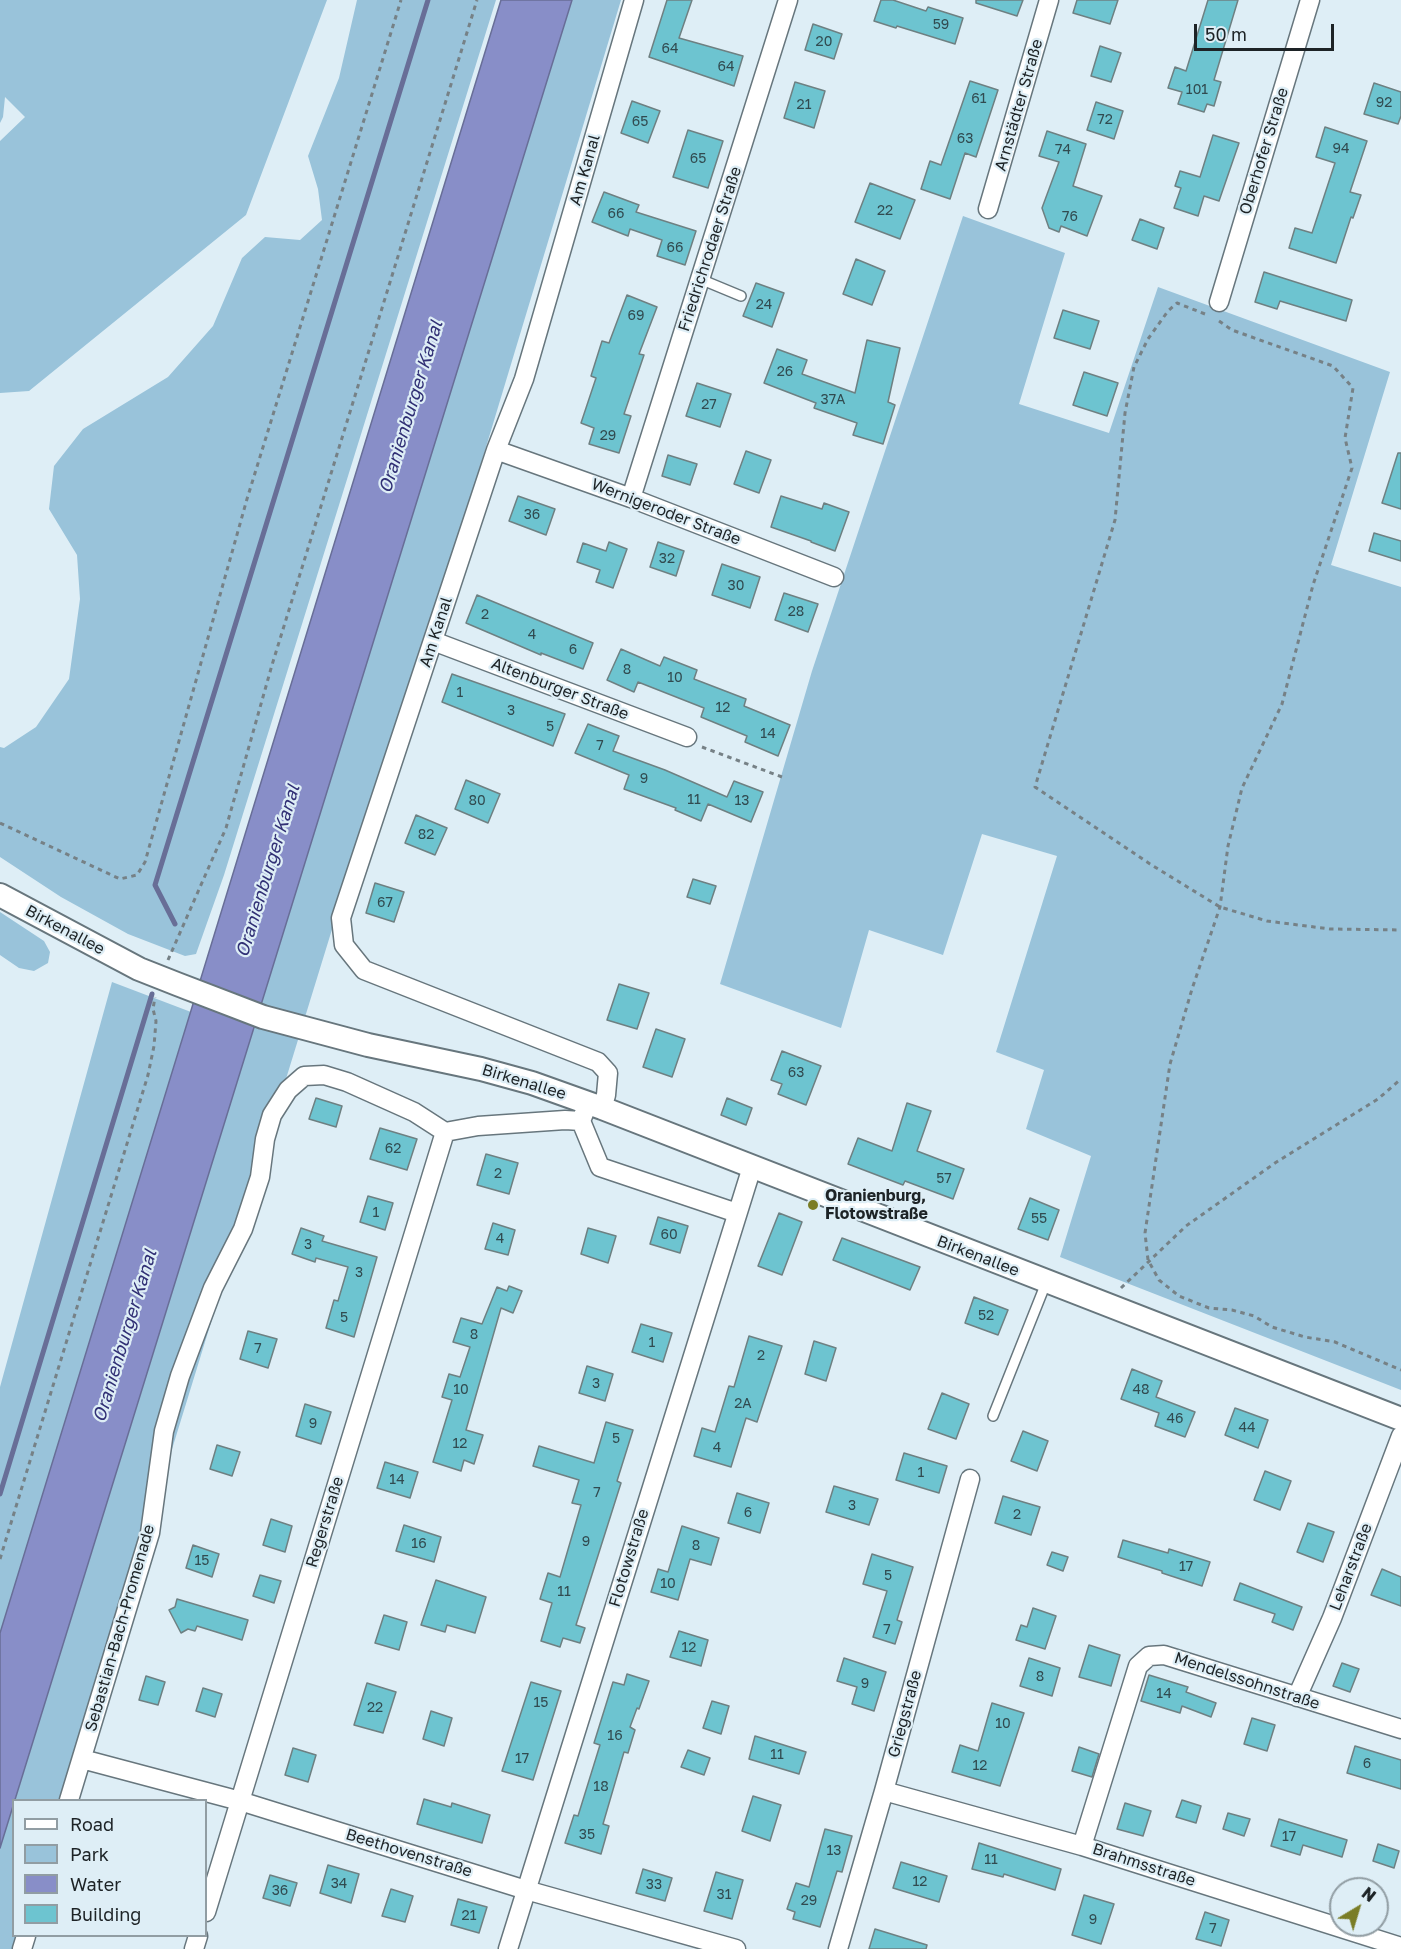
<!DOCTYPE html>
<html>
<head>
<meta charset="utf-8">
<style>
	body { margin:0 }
	#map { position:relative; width:1401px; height:1949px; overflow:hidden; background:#deeef6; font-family:"Golos Text",sans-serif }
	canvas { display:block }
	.legend { position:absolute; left:12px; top:1799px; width:195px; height:138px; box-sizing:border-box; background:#deeef6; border:2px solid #919da3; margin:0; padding:8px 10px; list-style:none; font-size:18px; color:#1d2326 }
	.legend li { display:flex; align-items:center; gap:12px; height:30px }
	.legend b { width:30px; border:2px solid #919da3 }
	.north { position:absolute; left:1329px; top:1877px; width:60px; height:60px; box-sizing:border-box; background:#deeef6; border:2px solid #919da3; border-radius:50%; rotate:38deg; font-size:16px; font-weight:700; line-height:24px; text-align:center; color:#1d2326 }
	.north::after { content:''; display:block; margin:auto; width:21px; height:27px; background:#7a7d26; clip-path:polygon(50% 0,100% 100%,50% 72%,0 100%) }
	.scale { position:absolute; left:1194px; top:24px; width:140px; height:27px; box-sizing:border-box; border:3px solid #1d2326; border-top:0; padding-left:8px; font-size:18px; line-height:21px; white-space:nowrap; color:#1d2326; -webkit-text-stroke:4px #deeef6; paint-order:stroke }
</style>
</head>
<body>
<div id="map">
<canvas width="1401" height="1949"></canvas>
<ul class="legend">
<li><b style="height:8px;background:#fff"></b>Road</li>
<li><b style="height:16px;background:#99c3da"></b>Park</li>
<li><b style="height:16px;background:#888ec8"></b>Water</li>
<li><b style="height:16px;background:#6dc4d0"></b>Building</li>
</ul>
<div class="north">N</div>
<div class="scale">50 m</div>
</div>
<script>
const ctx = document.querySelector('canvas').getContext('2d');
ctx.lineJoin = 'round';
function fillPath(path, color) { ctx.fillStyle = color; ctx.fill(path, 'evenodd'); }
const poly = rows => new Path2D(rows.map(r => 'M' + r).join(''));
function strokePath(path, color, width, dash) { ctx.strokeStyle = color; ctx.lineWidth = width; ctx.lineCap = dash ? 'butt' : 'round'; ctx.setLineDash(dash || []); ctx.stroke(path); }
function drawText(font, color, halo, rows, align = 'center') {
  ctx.font = font + ' "Golos Text",sans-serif'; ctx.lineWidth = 4.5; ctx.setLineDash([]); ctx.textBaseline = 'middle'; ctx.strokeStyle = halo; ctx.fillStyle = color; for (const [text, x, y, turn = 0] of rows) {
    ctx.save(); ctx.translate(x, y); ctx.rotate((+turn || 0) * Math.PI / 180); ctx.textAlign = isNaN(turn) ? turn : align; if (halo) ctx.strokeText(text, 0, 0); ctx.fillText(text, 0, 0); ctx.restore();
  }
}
const green = poly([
	[0,0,327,0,246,215,29,391,0,393,0,141,25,117,5,97,3,117,0,123],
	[357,0,496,0,224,875,196,954,185,956,128,934,61,897,0,857,0,747,4,748,36,727,69,679,80,599,77,555,49,509,54,466,83,429,168,377,213,326,242,258,265,237,300,240,322,220,318,189,308,156,339,78],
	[572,0,621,0,457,543,390,741,64,1800,15,1800],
	[963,216,1065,253,1019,404,1109,433,1158,287,1390,372,1331,565,1401,587,1401,1390,1060,1257,1091,1156,1026,1129,1044,1070,996,1052,1057,856,982,834,943,955,869,930,841,1028,720,984,812,671],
	[0,912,44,941,50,952,48,963,34,971,19,968,0,955],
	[112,982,191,1012,0,1633,0,1387],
	[13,1804,14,1936,23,1936,19,1949,0,1949,0,1848]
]);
const water = poly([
	[501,0,572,0,0,1848,0,1633,501,0]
]);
const stream = poly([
	[175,924,155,885,428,0],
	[0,1494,152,994]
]);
const building = poly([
	[667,0,692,0,679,38,743,56,734,86,649,57,667,0],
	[881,0,893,0,926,11,928,7,963,18,955,44,897,26,896,28,874,21,881,0],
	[976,0,1023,0,1017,16,976,3,976,0],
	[1077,0,1118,0,1110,24,1073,13,1077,0],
	[1208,0,1238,0,1214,80,1221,82,1214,106,1207,104,1204,112,1178,104,1182,92,1168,88,1175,67,1186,71,1208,0],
	[813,24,842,34,834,59,805,50,813,24],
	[1100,46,1121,53,1111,82,1091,76,1100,46],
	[970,81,998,90,976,157,965,153,950,199,921,189,930,161,941,165,970,81],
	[795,82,825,91,814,128,784,118,795,82],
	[1374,83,1401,92,1401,116,1398,124,1364,114,1374,83],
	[632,101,660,111,648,143,621,133,632,101],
	[1096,102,1123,111,1114,139,1087,130,1096,102],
	[1325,127,1367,141,1350,192,1361,195,1353,218,1351,217,1336,263,1289,248,1295,228,1312,233,1335,163,1316,157,1325,127],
	[688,130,723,141,708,188,673,177,688,130],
	[1047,131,1086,144,1073,186,1102,196,1087,236,1061,226,1059,232,1049,228,1042,208,1059,162,1039,156,1047,131],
	[1213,135,1239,143,1219,201,1204,196,1198,216,1174,208,1181,188,1175,186,1180,171,1200,177,1213,135],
	[870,183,915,200,900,239,855,222,870,183],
	[604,192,639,205,636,212,696,231,685,265,657,256,662,240,630,229,628,236,592,222,604,192],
	[1140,219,1164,228,1157,249,1132,240,1140,219],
	[856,259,885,271,872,305,843,294,856,259],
	[1264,272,1352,300,1346,321,1280,301,1277,309,1255,302,1264,272],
	[756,283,784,293,772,327,743,316,756,283],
	[627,295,657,307,639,354,644,355,624,414,631,416,619,453,589,444,594,428,581,423,596,378,591,376,602,341,609,343,627,295],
	[1063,310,1099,321,1090,349,1054,338,1063,310],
	[867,340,900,348,888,402,895,405,883,444,853,435,857,423,814,408,816,403,764,383,777,349,807,360,802,374,855,393,867,340],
	[1084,372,1118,383,1107,416,1073,405,1084,372],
	[697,383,731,394,720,427,686,416,697,383],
	[746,451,771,460,759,493,734,484,746,451],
	[1398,453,1401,453,1401,509,1382,503,1398,453],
	[668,455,697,464,690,485,662,476,668,455],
	[518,496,555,509,546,535,509,521,518,496],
	[781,496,822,509,824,503,849,512,835,551,811,542,811,541,771,527,781,496],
	[1374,533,1401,541,1401,561,1369,551,1374,533],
	[609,542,627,549,613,588,596,582,600,570,577,562,583,543,606,551,609,542],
	[658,542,684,551,676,576,650,567,658,542],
	[722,564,760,577,750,608,712,595,722,564],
	[784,593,818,604,808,632,775,620,784,593],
	[477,595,593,643,583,669,541,653,541,655,466,623,477,595],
	[621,649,660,666,664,657,697,670,694,679,746,699,744,706,790,725,778,756,745,742,747,736,701,717,704,708,638,682,634,692,607,680,621,649],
	[452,674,565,714,553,746,442,702,452,674],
	[588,724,619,736,613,751,665,770,727,797,734,781,763,792,751,822,708,804,701,821,675,810,676,808,624,789,629,775,575,753,588,724],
	[466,780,500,794,488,823,455,809,466,780],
	[416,815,447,828,435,855,405,843,416,815],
	[693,879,716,886,710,904,687,897,693,879],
	[375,883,404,892,394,922,366,913,375,883],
	[619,984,649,993,637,1029,607,1020,619,984],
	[656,1029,685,1039,672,1077,643,1067,656,1029],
	[782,1051,821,1066,806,1105,778,1094,782,1084,771,1080,782,1051],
	[316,1098,342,1106,336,1127,309,1119,316,1098],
	[727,1098,752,1108,746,1125,721,1115,727,1098],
	[907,1103,931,1111,917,1151,964,1169,953,1199,905,1181,903,1185,848,1164,858,1138,892,1151,907,1103],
	[380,1128,417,1139,407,1170,370,1159,380,1128],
	[486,1154,518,1163,509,1194,477,1185,486,1154],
	[368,1196,393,1203,385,1230,360,1222,368,1196],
	[1030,1198,1059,1210,1048,1240,1018,1229,1030,1198],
	[779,1213,802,1222,782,1275,758,1266,779,1213],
	[658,1217,688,1226,680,1253,650,1244,658,1217],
	[493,1223,515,1230,508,1255,485,1249,493,1223],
	[301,1228,324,1236,322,1241,377,1257,354,1337,326,1328,334,1300,338,1301,348,1267,316,1258,315,1262,292,1254,301,1228],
	[588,1228,616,1236,608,1263,581,1254,588,1228],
	[842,1238,920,1267,910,1290,833,1260,842,1238],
	[509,1286,522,1291,513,1313,501,1308,466,1430,483,1435,474,1464,464,1460,461,1471,433,1462,452,1400,442,1397,449,1374,460,1377,470,1347,453,1342,461,1318,482,1324,497,1287,507,1291,509,1286],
	[974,1297,1008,1310,998,1335,965,1323,974,1297],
	[641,1324,672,1333,663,1362,632,1352,641,1324],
	[248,1331,277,1339,268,1368,240,1359,248,1331],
	[749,1336,782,1346,757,1422,746,1418,731,1467,694,1456,702,1428,715,1432,729,1386,734,1387,749,1336],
	[814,1341,836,1348,826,1381,805,1374,814,1341],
	[587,1366,613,1374,605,1401,579,1393,587,1366],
	[1132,1369,1162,1381,1156,1397,1195,1412,1185,1437,1155,1426,1159,1413,1121,1399,1132,1369],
	[942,1393,969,1404,956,1439,928,1429,942,1393],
	[305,1404,331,1412,321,1444,296,1436,305,1404],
	[1235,1408,1268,1420,1258,1448,1225,1435,1235,1408],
	[606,1422,633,1430,617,1481,621,1483,576,1625,585,1628,580,1643,563,1638,560,1647,541,1641,552,1603,540,1599,548,1573,560,1577,581,1505,572,1503,579,1480,533,1466,539,1446,594,1463,606,1422],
	[1023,1431,1048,1441,1037,1471,1011,1461,1023,1431],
	[217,1445,240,1452,232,1476,210,1469,217,1445],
	[904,1453,947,1466,939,1493,896,1480,904,1453],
	[385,1462,418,1472,410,1498,377,1488,385,1462],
	[1265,1471,1291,1481,1280,1510,1254,1500,1265,1471],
	[834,1486,878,1499,869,1525,826,1512,834,1486],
	[737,1493,769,1503,760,1533,728,1523,737,1493],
	[1003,1496,1040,1507,1031,1535,995,1523,1003,1496],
	[271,1519,292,1526,285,1552,263,1545,271,1519],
	[1308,1523,1334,1532,1323,1562,1297,1552,1308,1523],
	[404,1525,441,1537,434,1562,396,1551,404,1525],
	[682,1526,719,1538,711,1565,690,1559,678,1600,651,1592,658,1569,668,1572,682,1526],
	[1123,1540,1168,1553,1169,1549,1210,1562,1202,1586,1162,1573,1162,1571,1118,1557,1123,1540],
	[193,1545,219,1554,212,1577,186,1568,193,1545],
	[1052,1552,1068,1557,1063,1571,1047,1565,1052,1552],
	[872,1554,913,1567,897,1620,902,1622,895,1644,873,1637,887,1591,863,1584,872,1554],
	[1382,1569,1401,1577,1401,1606,1371,1595,1382,1569],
	[260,1575,281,1581,274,1603,253,1596,260,1575],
	[436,1580,486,1597,475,1633,447,1625,445,1632,421,1625,436,1580],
	[1240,1583,1302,1607,1293,1630,1272,1622,1275,1614,1234,1600,1240,1583],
	[177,1599,248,1620,242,1640,197,1626,195,1631,188,1629,181,1633,169,1610,175,1607,177,1599],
	[1033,1608,1056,1616,1045,1649,1016,1640,1021,1625,1027,1627,1033,1608],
	[384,1615,407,1622,399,1650,375,1643,384,1615],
	[679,1631,708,1640,701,1666,670,1657,679,1631],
	[1089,1645,1120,1655,1111,1686,1079,1677,1089,1645],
	[844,1658,886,1672,874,1711,852,1704,857,1687,837,1681,844,1658],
	[1029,1658,1060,1668,1052,1696,1020,1686,1029,1658],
	[1342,1663,1359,1669,1350,1692,1333,1686,1342,1663],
	[627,1674,649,1681,639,1709,637,1708,630,1727,635,1730,628,1753,624,1752,603,1824,609,1826,601,1854,565,1843,574,1815,578,1816,600,1745,594,1743,613,1682,624,1685,627,1674],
	[1149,1675,1188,1687,1186,1692,1216,1703,1211,1717,1182,1706,1180,1713,1141,1701,1149,1675],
	[146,1676,165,1682,158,1705,139,1700,146,1676],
	[531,1682,561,1691,533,1780,502,1771,531,1682],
	[367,1683,396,1692,383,1733,354,1725,367,1683],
	[203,1688,222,1694,215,1717,196,1711,203,1688],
	[712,1701,729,1706,721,1734,703,1728,712,1701],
	[992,1703,1024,1713,1000,1786,952,1772,960,1745,978,1751,992,1703],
	[431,1711,452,1718,444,1746,423,1739,431,1711],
	[1252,1718,1275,1725,1267,1751,1244,1744,1252,1718],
	[755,1736,806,1752,799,1774,749,1759,755,1736],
	[1355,1746,1401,1760,1401,1789,1347,1773,1355,1746],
	[1079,1747,1099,1754,1092,1777,1072,1771,1079,1747],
	[293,1748,316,1755,308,1782,285,1775,293,1748],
	[688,1750,710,1758,704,1775,681,1767,688,1750],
	[753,1796,781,1805,770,1841,742,1831,753,1796],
	[424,1799,451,1807,452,1803,490,1815,482,1843,417,1824,424,1799],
	[1182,1800,1201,1806,1196,1823,1176,1817,1182,1800],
	[1125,1803,1151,1811,1143,1836,1117,1829,1125,1803],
	[1228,1813,1250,1819,1244,1836,1223,1829,1228,1813],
	[1279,1819,1347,1840,1342,1857,1303,1845,1300,1855,1271,1846,1279,1819],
	[825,1829,852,1836,842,1872,837,1871,820,1927,793,1919,795,1912,787,1909,796,1883,809,1887,825,1829],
	[979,1843,1061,1869,1055,1890,1004,1874,1003,1877,972,1869,979,1843],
	[1378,1844,1399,1851,1394,1868,1373,1861,1378,1844],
	[901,1862,947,1876,939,1902,893,1888,901,1862],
	[328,1865,359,1874,351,1903,320,1893,328,1865],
	[643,1869,672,1878,665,1901,636,1893,643,1869],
	[716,1872,743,1880,732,1919,704,1911,716,1872],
	[270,1875,297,1883,290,1906,263,1898,270,1875],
	[391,1889,413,1896,405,1922,382,1916,391,1889],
	[1084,1895,1114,1904,1101,1944,1072,1935,1084,1895],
	[458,1899,487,1907,479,1933,451,1925,458,1899],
	[1205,1912,1229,1920,1221,1946,1196,1939,1205,1912],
	[875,1929,927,1945,926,1949,869,1949,875,1929]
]);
const path = poly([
	[1205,314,1177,303,1168,311,1148,339,1134,367,1125,413,1115,520,1035,787,1150,864,1220,907,1267,921,1330,929,1401,930],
	[1219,321,1232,330,1333,366,1353,388,1345,438,1352,468,1313,585,1282,704,1242,788,1228,846,1220,907,1192,989,1170,1064,1145,1233,1148,1260,1159,1280,1179,1296,1209,1308,1232,1310,1254,1316,1272,1327,1305,1337,1335,1342,1401,1370],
	[702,747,782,777],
	[0,823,120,879,137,875,145,862,247,499,401,0],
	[168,960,226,828,272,665,477,0],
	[1121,1288,1186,1226,1275,1163,1378,1099,1401,1079],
	[0,1559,148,1075,154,1046,156,1021,153,1009,155,997]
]);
const service = poly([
	[700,279,741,296],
	[993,1416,1046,1283]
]);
const minor = poly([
	[988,209,1049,0],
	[1219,302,1310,0],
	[496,450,631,498,834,577],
	[631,498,788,0],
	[433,641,687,737],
	[602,1108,606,1095,608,1073,598,1062,364,970,344,945,341,918,496,450,524,379,634,0],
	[581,1121,600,1167,737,1213],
	[1297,1697,1332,1618,1401,1436],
	[82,1759,240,1801,526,1890,736,1949],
	[884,1791,1082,1846,1401,1947],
	[69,1800,150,1533,164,1431,180,1376,213,1288,243,1229,260,1177,265,1139,272,1115,288,1090,304,1076,324,1075,347,1082,414,1112,445,1132,478,1126,565,1120,581,1121,588,1103],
	[1082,1846,1138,1666,1149,1656,1164,1655,1401,1729],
	[206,1912,445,1132],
	[22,1949,26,1936],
	[194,1949,198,1936],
	[508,1949,752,1167],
	[838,1949,884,1791,970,1479]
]);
const tertiary = poly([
	[0,895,139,969,177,984,263,1017,368,1045,481,1069,532,1083,602,1108,1401,1419]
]);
const markers = [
	[813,1205,6,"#7a7d26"]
];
const numberNames = [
	["59",941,25],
	["20",824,42],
	["64",670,49],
	["64",726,67],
	["101",1197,90],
	["61",979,99],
	["92",1384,103],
	["21",804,105],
	["72",1105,120],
	["65",640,122],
	["63",965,139],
	["94",1341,149],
	["74",1063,150],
	["65",698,159],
	["22",885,211],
	["66",616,214],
	["76",1070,217],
	["66",675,248],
	["24",764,305],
	["69",636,316],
	["26",785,372],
	["37A",833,400],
	["27",709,405],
	["29",608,436],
	["36",532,515],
	["32",667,559],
	["30",736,586],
	["28",796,612],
	["2",485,615],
	["4",532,635],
	["6",573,650],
	["8",627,670],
	["10",675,678],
	["1",460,693],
	["12",723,708],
	["3",511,711],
	["5",550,727],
	["14",768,734],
	["7",600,746],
	["9",644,779],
	["11",694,800],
	["80",477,801],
	["13",742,801],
	["82",426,835],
	["67",385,903],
	["63",796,1073],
	["62",393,1149],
	["2",498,1174],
	["57",944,1179],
	["1",376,1213],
	["55",1039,1219],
	["60",669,1235],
	["4",500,1239],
	["3",308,1245],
	["3",359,1273],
	["52",986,1316],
	["5",344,1318],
	["8",474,1335],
	["1",652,1343],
	["7",258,1349],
	["2",761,1356],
	["3",596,1384],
	["10",461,1390],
	["48",1141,1390],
	["2A",743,1404],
	["46",1175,1419],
	["9",313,1424],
	["44",1247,1428],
	["5",616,1439],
	["12",460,1444],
	["4",717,1448],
	["1",921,1473],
	["14",397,1480],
	["7",597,1493],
	["3",852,1506],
	["6",748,1513],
	["2",1017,1515],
	["9",586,1542],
	["16",419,1544],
	["8",696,1546],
	["15",202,1561],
	["17",1186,1567],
	["5",888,1576],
	["10",668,1584],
	["11",564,1592],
	["7",887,1630],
	["12",689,1648],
	["8",1040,1677],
	["9",865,1684],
	["14",1164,1694],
	["15",541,1703],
	["22",375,1708],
	["10",1003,1724],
	["16",615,1736],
	["11",777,1755],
	["17",522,1759],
	["6",1367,1764],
	["12",980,1766],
	["18",601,1787],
	["35",587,1835],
	["17",1289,1837],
	["13",834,1851],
	["11",991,1860],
	["12",920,1882],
	["34",339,1884],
	["33",654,1885],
	["36",280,1891],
	["31",724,1895],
	["29",809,1901],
	["21",469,1916],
	["9",1093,1920],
	["7",1213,1929]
];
const streetNames = [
	["Arnstädter Straße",1019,105,-74],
	["Oberhofer Straße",1264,151,-73],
	["Am Kanal",585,170,-74],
	["Friedrichrodaer Straße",710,249,-72],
	["Wernigeroder Straße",666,512,21],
	["Am Kanal",436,632,-72],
	["Altenburger Straße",560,689,21],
	["Birkenallee",65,930,28],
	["Birkenallee",524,1082,17],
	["Birkenallee",978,1256,21],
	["Regerstraße",325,1522,-73],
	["Flotowstraße",629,1558,-73],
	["Leharstraße",1351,1567,-69],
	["Sebastian-Bach-Promenade",120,1628,-74],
	["Mendelssohnstraße",1247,1681,18],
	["Griegstraße",905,1714,-75],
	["Beethovenstraße",409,1853,17],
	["Brahmsstraße",1144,1865,18]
];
const poiNames = [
	["Oranienburg,",825,1196],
	["Flotowstraße",825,1214]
];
const waterNames = [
	["Oranienburger Kanal",411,407,-73],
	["Oranienburger Kanal",268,871,-73],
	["Oranienburger Kanal",125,1336,-73]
];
fillPath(green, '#99c3da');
fillPath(water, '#888ec8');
strokePath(water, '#686e97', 1.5);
strokePath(stream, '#686e97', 5);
fillPath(building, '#6dc4d0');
strokePath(building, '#6e8082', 1.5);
strokePath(service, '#67767d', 12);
strokePath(minor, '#67767d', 21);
strokePath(tertiary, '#67767d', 26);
strokePath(path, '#768186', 3, [4.5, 4.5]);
strokePath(service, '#fff', 9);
strokePath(minor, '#fff', 18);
strokePath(tertiary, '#fff', 22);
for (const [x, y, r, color] of markers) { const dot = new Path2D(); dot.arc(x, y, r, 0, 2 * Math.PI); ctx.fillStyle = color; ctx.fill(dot); strokePath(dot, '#deeef6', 2); }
drawText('14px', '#314b50', null, numberNames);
drawText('16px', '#1d2326', '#deeef6', streetNames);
drawText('bold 16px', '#1d2326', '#deeef6', poiNames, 'left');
drawText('italic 18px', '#313075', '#deeef6', waterNames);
</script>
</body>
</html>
